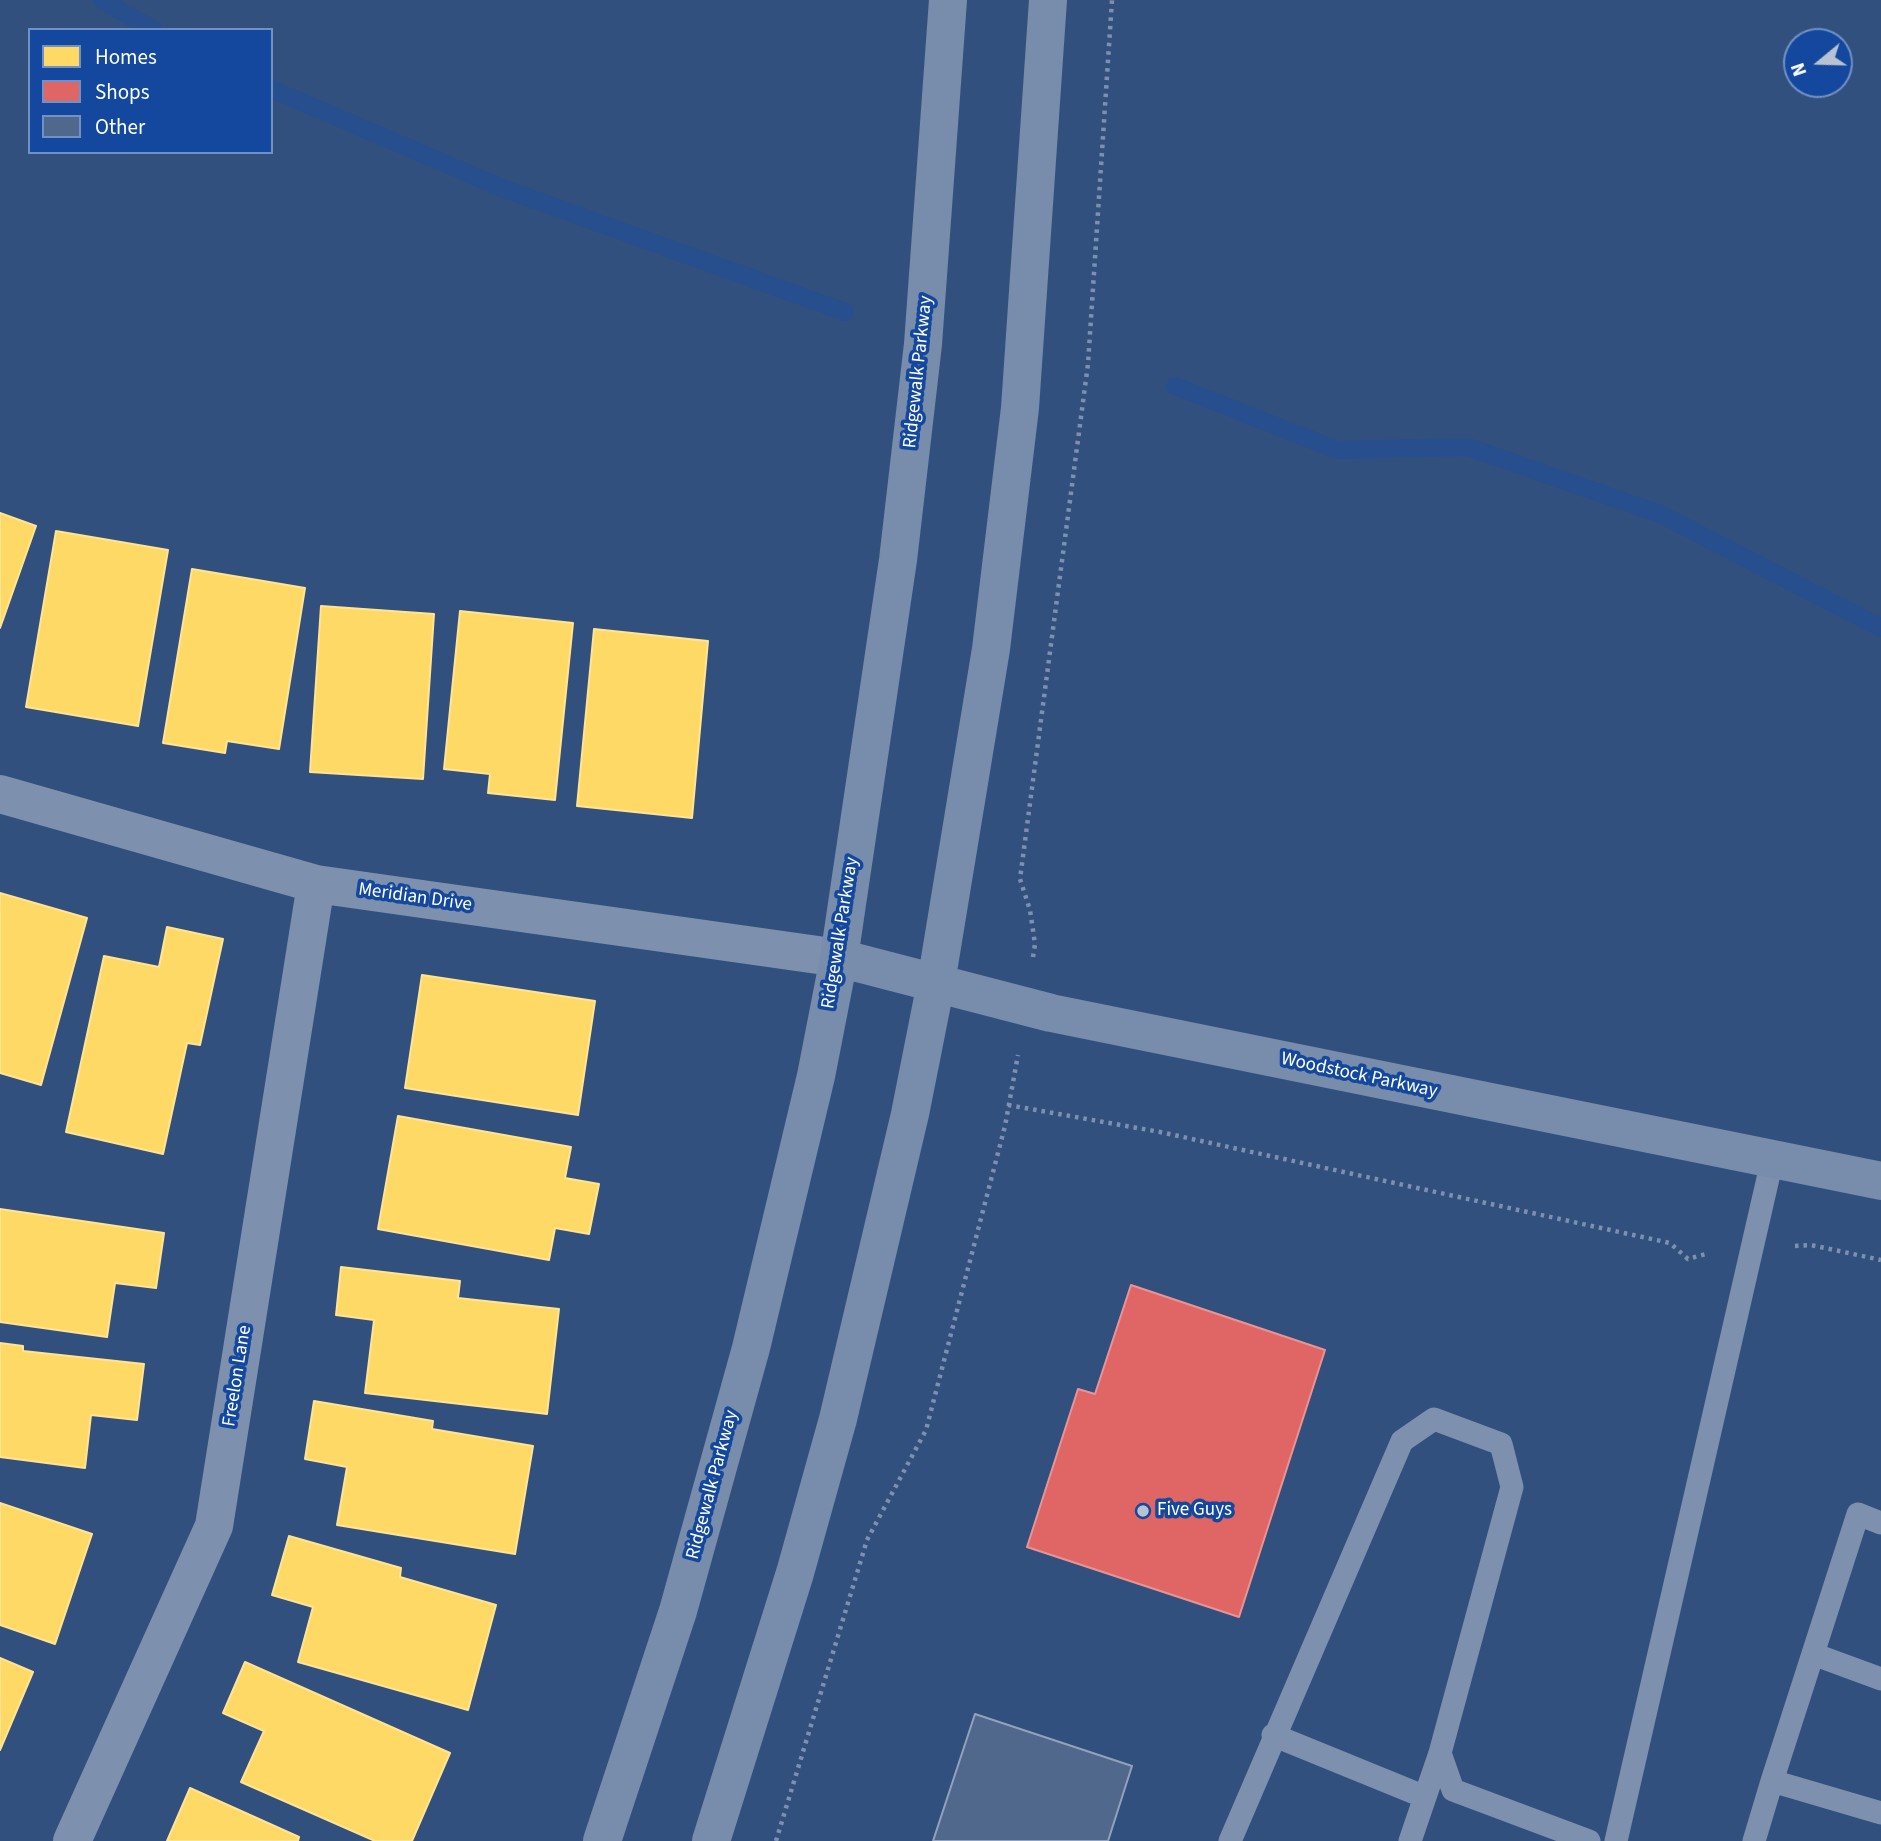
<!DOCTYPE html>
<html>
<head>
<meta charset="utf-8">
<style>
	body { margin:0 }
	#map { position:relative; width:1881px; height:1841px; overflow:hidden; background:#32507e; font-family:"Source Sans 3",sans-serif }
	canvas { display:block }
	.legend { position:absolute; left:28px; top:28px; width:245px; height:126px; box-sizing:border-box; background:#13489e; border:2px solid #7191c5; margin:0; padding:9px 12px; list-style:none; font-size:21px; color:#fff }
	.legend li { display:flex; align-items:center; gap:14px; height:35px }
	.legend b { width:35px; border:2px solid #7191c5 }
	.north { position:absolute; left:1783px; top:28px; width:70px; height:70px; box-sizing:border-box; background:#13489e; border:2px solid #7191c5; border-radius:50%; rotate:251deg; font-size:19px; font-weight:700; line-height:28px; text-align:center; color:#fff }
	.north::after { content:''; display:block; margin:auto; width:24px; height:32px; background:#b7c2d2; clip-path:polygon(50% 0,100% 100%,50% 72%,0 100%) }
</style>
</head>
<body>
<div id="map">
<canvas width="1881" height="1841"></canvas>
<ul class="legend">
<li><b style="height:19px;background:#ffd966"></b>Homes</li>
<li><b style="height:19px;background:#e06666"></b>Shops</li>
<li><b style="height:19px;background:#50688c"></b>Other</li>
</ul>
<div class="north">N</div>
</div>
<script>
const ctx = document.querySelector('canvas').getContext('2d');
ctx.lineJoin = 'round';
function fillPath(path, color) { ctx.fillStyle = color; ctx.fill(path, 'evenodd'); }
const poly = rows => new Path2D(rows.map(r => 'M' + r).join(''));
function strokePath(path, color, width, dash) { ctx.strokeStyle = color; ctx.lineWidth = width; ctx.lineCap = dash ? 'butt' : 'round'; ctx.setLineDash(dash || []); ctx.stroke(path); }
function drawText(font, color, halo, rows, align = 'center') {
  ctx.font = font + ' "Source Sans 3",sans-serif'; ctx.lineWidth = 7; ctx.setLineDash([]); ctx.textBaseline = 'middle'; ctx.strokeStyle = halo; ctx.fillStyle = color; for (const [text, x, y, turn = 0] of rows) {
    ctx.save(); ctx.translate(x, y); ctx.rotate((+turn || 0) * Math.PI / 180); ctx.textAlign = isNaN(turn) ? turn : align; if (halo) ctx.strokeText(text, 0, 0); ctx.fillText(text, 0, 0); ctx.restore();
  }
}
const homes = poly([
	[0,513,36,526,0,628,0,513],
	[56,531,168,550,138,726,26,707,56,531],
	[192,569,305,588,279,749,227,741,225,753,163,743,192,569],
	[321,606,434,614,423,779,310,772,321,606],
	[460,611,573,623,555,800,488,793,490,774,444,769,460,611],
	[594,629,708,641,692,818,577,806,594,629],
	[0,893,87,918,41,1085,0,1073,0,893],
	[167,927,223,939,200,1045,187,1043,163,1154,66,1132,104,956,159,967,167,927],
	[422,975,595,1001,578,1115,405,1088,422,975],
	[398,1116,571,1147,565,1178,599,1184,589,1234,555,1228,549,1260,378,1229,398,1116],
	[0,1209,164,1233,156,1288,115,1283,107,1337,0,1322,0,1209],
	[341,1267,460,1281,458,1298,559,1309,547,1414,365,1393,374,1320,336,1315,341,1267],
	[0,1343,23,1346,23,1351,144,1364,137,1420,91,1415,85,1468,0,1457,0,1343],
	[314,1401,433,1421,432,1429,533,1446,515,1554,337,1525,347,1467,305,1459,314,1401],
	[0,1503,92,1534,55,1644,0,1625,0,1503],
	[289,1536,401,1568,400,1577,496,1605,468,1710,298,1662,313,1607,272,1595,289,1536],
	[0,1658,33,1672,0,1750,0,1658],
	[245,1662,450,1753,412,1841,375,1841,241,1782,264,1731,223,1713,245,1662],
	[190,1788,299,1837,298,1841,167,1841,190,1788]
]);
const shops = poly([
	[1131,1285,1325,1350,1239,1617,1027,1547,1078,1389,1095,1394,1131,1285]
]);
const stream = poly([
	[102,0,154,30],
	[271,89,502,188,845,312],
	[1175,386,1337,450,1468,447,1660,514,1881,628]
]);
const building = poly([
	[975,1714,1132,1766,1108,1841,933,1841,975,1714]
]);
const path = poly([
	[1033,957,1035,944,1030,910,1020,879,1088,364,1112,0],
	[1008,1105,1160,1132,1670,1243,1688,1259,1706,1254],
	[1795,1246,1811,1245,1881,1260],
	[776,1841,867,1540,926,1430,1005,1126,1018,1055]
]);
const service = poly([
	[1881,1523,1858,1514,1772,1781,1881,1813],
	[1813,1654,1881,1679],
	[1273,1735,1425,1797],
	[1230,1841,1402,1441,1434,1419,1501,1444,1512,1487,1440,1753,1453,1790,1589,1841],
	[1410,1841,1440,1753],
	[1616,1841,1772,1161],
	[1754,1841,1772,1781]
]);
const minor = poly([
	[0,794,316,884,839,958],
	[72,1841,214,1526,316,884]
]);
const secondary = poly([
	[839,958,1051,1013,1881,1181],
	[602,1841,678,1611,751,1348,816,1076,839,958,898,560,923,344,948,0],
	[711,1841,795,1573,838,1419,910,1114,936,983,991,649,1020,408,1048,0]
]);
const markers = [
	[1143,1511,7,"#b7c2d2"]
];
const streetNames = [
	["Ridgewalk Parkway",919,372,-84],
	["Meridian Drive",415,898,8],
	["Ridgewalk Parkway",841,933,-81],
	["Woodstock Parkway",1359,1076,12],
	["Freelon Lane",238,1376,-81],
	["Ridgewalk Parkway",713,1485,-75]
];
const poiNames = [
	["Five Guys",1157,1511]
];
fillPath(homes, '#ffd966');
strokePath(homes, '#ffe494', 2);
fillPath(shops, '#e06666');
strokePath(shops, '#e99494', 2);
strokePath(stream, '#274e8d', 18);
fillPath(building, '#50688c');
strokePath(building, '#92a2bd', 2);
strokePath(path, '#7d91af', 4.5, [3.5, 5]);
strokePath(service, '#7d91af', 23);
strokePath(minor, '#7d91af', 38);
strokePath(secondary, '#788cac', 38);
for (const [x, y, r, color] of markers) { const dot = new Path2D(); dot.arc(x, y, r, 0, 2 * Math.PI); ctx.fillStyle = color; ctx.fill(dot); strokePath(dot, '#13489e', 2.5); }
drawText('19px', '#fff', '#13489e', streetNames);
drawText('19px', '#fff', '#13489e', poiNames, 'left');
</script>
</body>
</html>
